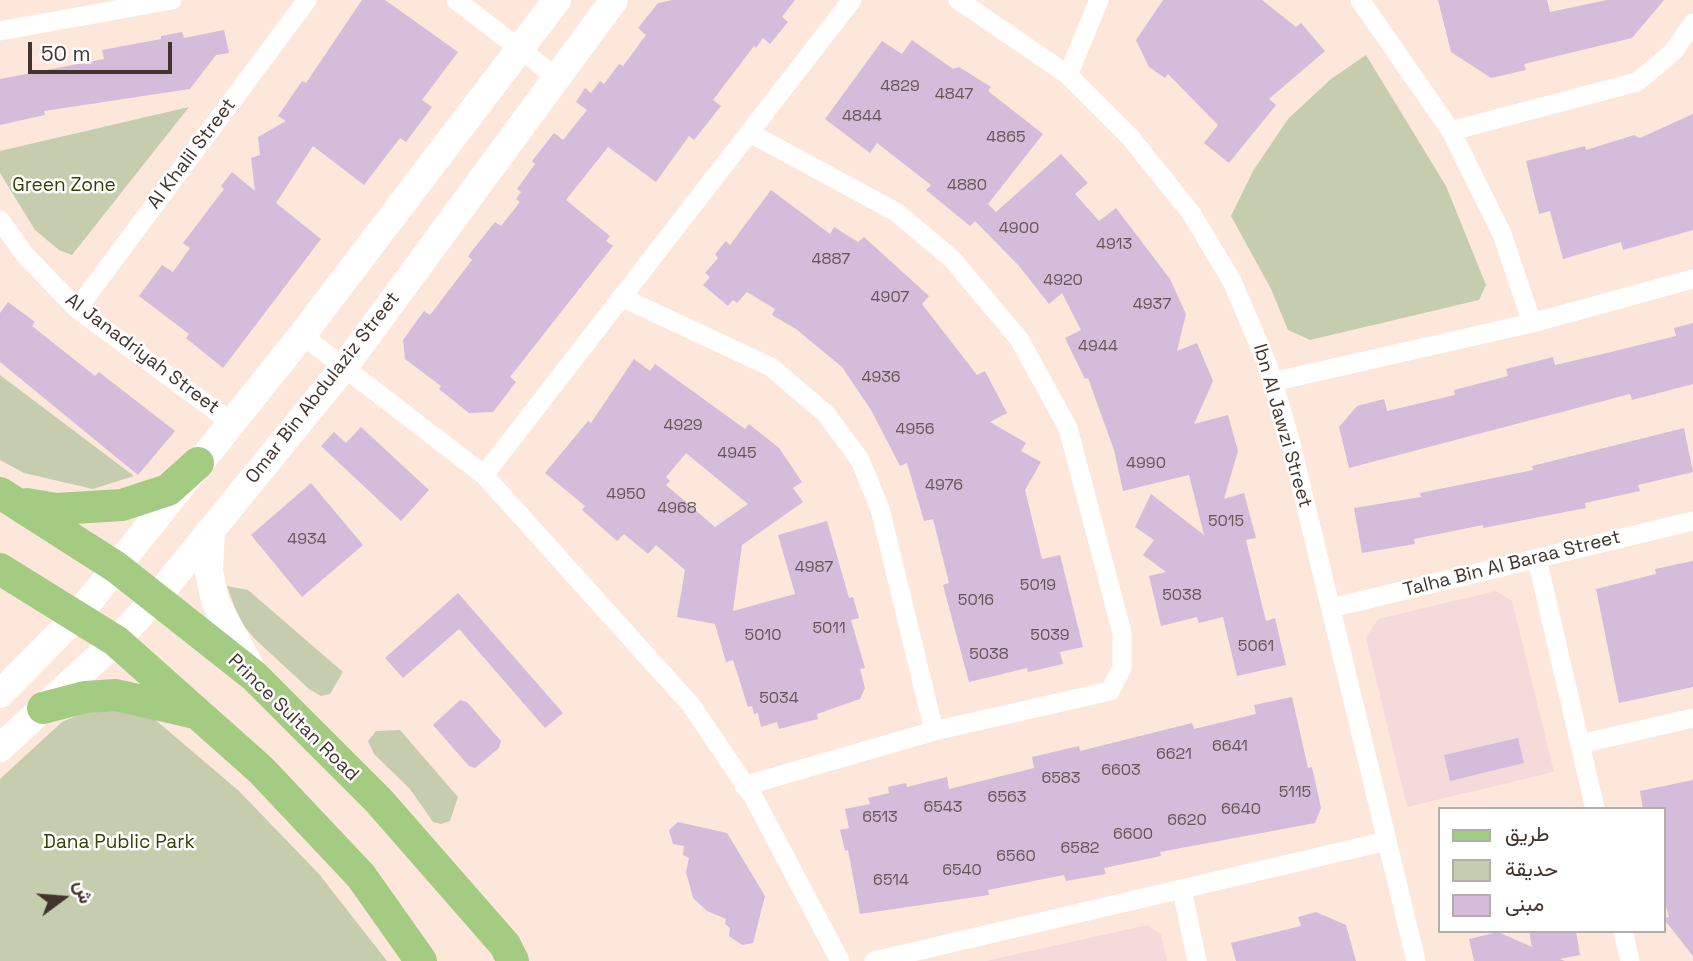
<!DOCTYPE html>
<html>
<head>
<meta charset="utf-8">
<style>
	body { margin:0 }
	#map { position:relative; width:1693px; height:961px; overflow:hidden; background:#fde7db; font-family:"Space Grotesk",Vazirmatn,sans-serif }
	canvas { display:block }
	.legend { position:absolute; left:1438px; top:807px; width:228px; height:126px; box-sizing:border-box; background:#fff; border:2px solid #b3aeab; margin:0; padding:9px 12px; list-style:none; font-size:21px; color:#42342d }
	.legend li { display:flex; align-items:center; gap:14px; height:35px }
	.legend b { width:35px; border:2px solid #b3aeab }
	.north { position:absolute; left:28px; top:863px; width:70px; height:70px; -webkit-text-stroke:5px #fff; paint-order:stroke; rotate:74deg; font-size:19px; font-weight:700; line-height:28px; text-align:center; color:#42342d }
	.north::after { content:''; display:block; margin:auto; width:24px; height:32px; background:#42342d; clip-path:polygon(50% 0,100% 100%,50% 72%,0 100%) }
	.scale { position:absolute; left:28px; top:42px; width:144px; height:32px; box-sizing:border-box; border:4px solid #42342d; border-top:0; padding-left:9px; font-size:21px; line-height:24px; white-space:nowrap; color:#42342d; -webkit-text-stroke:5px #fff; paint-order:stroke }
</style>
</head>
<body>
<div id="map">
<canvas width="1693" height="961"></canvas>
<ul class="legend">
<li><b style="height:9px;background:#a3cb82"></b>طريق</li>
<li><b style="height:19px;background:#c5cdae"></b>حديقة</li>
<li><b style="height:19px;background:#d4bcda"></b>مبنى</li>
</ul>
<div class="north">ش</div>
<div class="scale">50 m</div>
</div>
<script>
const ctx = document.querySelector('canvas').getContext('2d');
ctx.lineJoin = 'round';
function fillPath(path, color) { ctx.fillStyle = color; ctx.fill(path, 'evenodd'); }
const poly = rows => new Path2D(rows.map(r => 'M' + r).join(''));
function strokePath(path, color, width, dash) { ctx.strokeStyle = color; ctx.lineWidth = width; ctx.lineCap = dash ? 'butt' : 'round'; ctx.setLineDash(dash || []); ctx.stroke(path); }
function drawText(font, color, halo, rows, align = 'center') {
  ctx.font = font + ' "Space Grotesk",sans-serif'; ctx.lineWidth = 5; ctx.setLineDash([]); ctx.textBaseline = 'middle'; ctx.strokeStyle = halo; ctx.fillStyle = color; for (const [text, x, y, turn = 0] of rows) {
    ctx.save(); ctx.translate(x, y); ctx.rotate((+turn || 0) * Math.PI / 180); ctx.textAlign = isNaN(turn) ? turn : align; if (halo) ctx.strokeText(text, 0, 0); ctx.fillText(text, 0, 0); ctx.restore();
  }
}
const industrial = poly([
	[1496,591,1512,601,1554,772,1407,807,1366,638,1378,619],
	[1147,925,1161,934,1167,961,986,961]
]);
const green = poly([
	[1366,55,1446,186,1486,285,1479,300,1310,340,1288,330,1271,289,1231,216,1253,171,1288,119,1331,79],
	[189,107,72,255,59,250,35,230,0,173,0,151],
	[0,375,134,476,93,489,24,473,0,460],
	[227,586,248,590,343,672,330,694,321,696,309,689,256,640,240,622],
	[105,709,152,717,239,791,319,874,387,961,0,961,0,779,62,722,83,713],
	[400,730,458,797,450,821,441,824,433,822,410,789,374,754,368,741,376,731]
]);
const building = poly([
	[362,0,385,0,458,52,422,100,432,107,406,142,400,138,364,185,313,146,276,203,321,239,223,368,186,338,189,334,139,296,162,265,173,272,190,248,183,243,224,189,221,186,232,172,255,191,251,158,260,155,258,137,286,121,278,116,302,81,306,83],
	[673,0,795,0,782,17,788,22,770,44,763,38,756,48,754,46,713,100,721,106,694,140,689,136,656,182,608,147,566,200,610,236,606,241,613,246,510,377,516,382,493,412,469,413,439,389,441,386,405,359,403,340,424,311,430,315,472,260,468,256,495,222,501,226,520,202,516,199,521,192,517,189,535,164,532,161,554,133,563,140,587,110,576,102,585,88,591,93,600,81,604,84,619,64,623,66,646,35,638,28,658,3],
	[1163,0,1262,0,1296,27,1301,23,1325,51,1269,99,1276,105,1229,163,1204,143,1218,125,1168,74,1165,78,1149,67,1136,40],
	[1438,0,1547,0,1550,12,1607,0,1664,0,1632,38,1524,64,1526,70,1491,78,1451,52],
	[224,30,229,53,216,55,190,89,44,111,45,115,0,125,0,79,104,59,102,50,161,39,161,36,182,32,184,38],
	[912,40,953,69,959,67,991,87,988,91,1043,134,988,204,996,212,1061,154,1088,183,1075,194,1099,221,1116,208,1170,279,1186,314,1177,351,1197,343,1213,381,1194,424,1228,415,1238,451,1224,499,1244,493,1256,538,1246,540,1266,621,1275,618,1286,665,1237,676,1223,617,1199,623,1197,617,1161,626,1149,576,1166,572,1143,555,1154,540,1135,527,1151,494,1204,535,1189,475,1123,491,1114,450,1088,378,1085,379,1065,338,1081,330,1062,293,1049,304,1019,266,975,221,970,226,926,190,931,185,877,143,870,153,825,119,882,41,902,54],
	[1693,114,1693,230,1623,250,1621,242,1563,259,1550,211,1539,214,1526,161,1585,146,1586,150,1634,135,1640,138],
	[771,190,830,234,834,227,858,242,864,237,929,296,922,304,977,375,985,371,1007,413,990,422,1026,443,1021,451,1041,462,1025,490,1042,559,1060,555,1083,647,1060,652,1063,664,1028,672,1027,668,969,682,943,585,949,583,933,519,924,521,907,463,900,466,871,410,842,367,796,329,772,315,775,309,747,292,737,303,733,300,728,306,703,285,710,277,705,273,718,258,715,254,726,241,730,245],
	[8,302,35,322,32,326,95,376,99,372,175,431,138,475,0,362,0,313],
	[1693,323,1693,384,1632,400,1630,394,1349,468,1339,427,1357,406,1384,399,1387,411,1455,395,1454,390,1508,376,1506,369,1553,357,1555,365,1607,353,1676,336,1674,328],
	[634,359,650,371,655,364,745,429,749,424,779,448,802,482,793,488,803,502,742,545,733,611,795,594,778,535,827,521,849,598,853,597,859,618,851,620,865,668,860,669,865,688,860,699,817,714,818,719,779,729,777,722,761,727,758,713,754,714,752,706,748,707,733,660,726,662,715,624,677,617,685,570,656,545,648,554,624,534,617,541,582,510,585,506,545,473,588,421,591,423],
	[686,453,748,504,715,527,666,485,670,481,666,477],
	[361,427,429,490,401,521,321,446,334,432,346,443],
	[1684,428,1693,472,1638,485,1640,491,1585,503,1586,508,1483,528,1483,525,1414,539,1415,544,1362,553,1354,508,1421,497,1420,493,1533,470,1532,466],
	[311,483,363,545,302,597,251,535],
	[1693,561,1693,687,1619,703,1596,589,1656,574,1655,569],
	[458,593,563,713,545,728,459,629,403,678,385,658],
	[1292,697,1308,768,1312,767,1321,808,1315,823,1160,852,1161,856,1104,868,1106,874,1066,881,1064,875,988,890,989,895,860,914,848,850,845,851,840,830,849,828,845,809,870,804,868,798,889,793,888,787,906,783,907,787,947,777,949,789,1034,768,1032,757,1079,746,1080,751,1192,723,1194,729,1256,714,1254,705],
	[460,700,467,702,501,741,499,748,475,768,469,766,433,725],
	[1518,738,1524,763,1450,781,1444,755],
	[1693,780,1693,956,1663,918,1669,917,1663,895,1663,809,1643,809,1640,791],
	[678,822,727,833,765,896,753,943,742,945,729,936,730,928,725,924,726,919,707,911,693,898,686,872,689,858,683,855,684,846,673,844,669,830],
	[1316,912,1346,925,1356,961,1236,961,1231,943,1301,926,1298,917],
	[1529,931,1576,931,1580,955,1560,959,1565,961,1474,961,1469,939,1498,932,1532,947]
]);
const street = poly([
	[456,0,556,77],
	[958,0,1068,75,1130,137,1191,213,1232,281,1268,366,1289,436,1416,961],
	[1360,0,1451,131,1502,234,1532,323],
	[0,31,172,0],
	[1068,75,1099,0],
	[1451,131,1637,82,1673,52,1693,23],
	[0,220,26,256,77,309,231,422],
	[623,298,771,367,826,414,860,460,880,509,934,731],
	[77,309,307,0],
	[302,335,484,475,691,705,754,798,840,961],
	[1272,382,1532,323,1693,279],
	[484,475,852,0],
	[1537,559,1595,809],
	[1331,608,1693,521],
	[1580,744,1693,718],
	[744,786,934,731,1110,691,1122,668,1122,633,1068,428,1019,339,952,259,896,212,750,133],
	[1182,890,1197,961],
	[1623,931,1630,961],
	[874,961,1387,841]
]);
const secondary = poly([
	[211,530,209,571,215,601,255,676],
	[0,694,78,615,302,335,557,0],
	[0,748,116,641,156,598,344,367,614,0]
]);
const primary = poly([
	[0,493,116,567,254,676,379,801,505,945,513,961],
	[27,504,56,509,122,505,168,490,198,463],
	[0,569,116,641,261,770,361,876,421,961],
	[43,708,85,697,116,695,195,713]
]);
const numberNames = [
	["4829",900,87],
	["4847",954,95],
	["4844",862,117],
	["4865",1006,138],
	["4880",967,186],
	["4900",1019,229],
	["4913",1114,245],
	["4887",831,260],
	["4920",1063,281],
	["4907",890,298],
	["4937",1152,305],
	["4944",1098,347],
	["4936",881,378],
	["4929",683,426],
	["4956",915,430],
	["4945",737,454],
	["4990",1146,464],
	["4976",944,486],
	["4950",626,495],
	["4968",677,509],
	["5015",1226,522],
	["4934",307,540],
	["4987",814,568],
	["5019",1038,586],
	["5038",1182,596],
	["5016",976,601],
	["5011",829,629],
	["5010",763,636],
	["5039",1050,636],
	["5061",1256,647],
	["5038",989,655],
	["5034",779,699],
	["6641",1230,747],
	["6621",1174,755],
	["6603",1121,771],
	["6583",1061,779],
	["5115",1295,793],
	["6563",1007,798],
	["6543",943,808],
	["6640",1241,810],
	["6513",880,818],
	["6620",1187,821],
	["6600",1133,835],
	["6582",1080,849],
	["6560",1016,857],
	["6540",962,871],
	["6514",891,881]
];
const streetNames = [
	["Al Khalil Street",192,154,-53],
	["Al Janadriyah Street",142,354,37],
	["Omar Bin Abdulaziz Street",323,388,-52],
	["Ibn Al Jawzi Street",1282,426,74],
	["Talha Bin Al Baraa Street",1512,564,-14],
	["Prince Sultan Road",293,718,44]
];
const parkNames = [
	["Green Zone",64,186],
	["Dana Public Park",119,843]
];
fillPath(industrial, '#f5dadc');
fillPath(green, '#c5cdae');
fillPath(building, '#d4bcda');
strokePath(street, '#fff', 19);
strokePath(secondary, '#fff', 28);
strokePath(primary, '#a3cb82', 32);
drawText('16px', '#665658', null, numberNames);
drawText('19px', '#42342d', '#fff', streetNames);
drawText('19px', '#354005', '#fff', parkNames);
</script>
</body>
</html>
